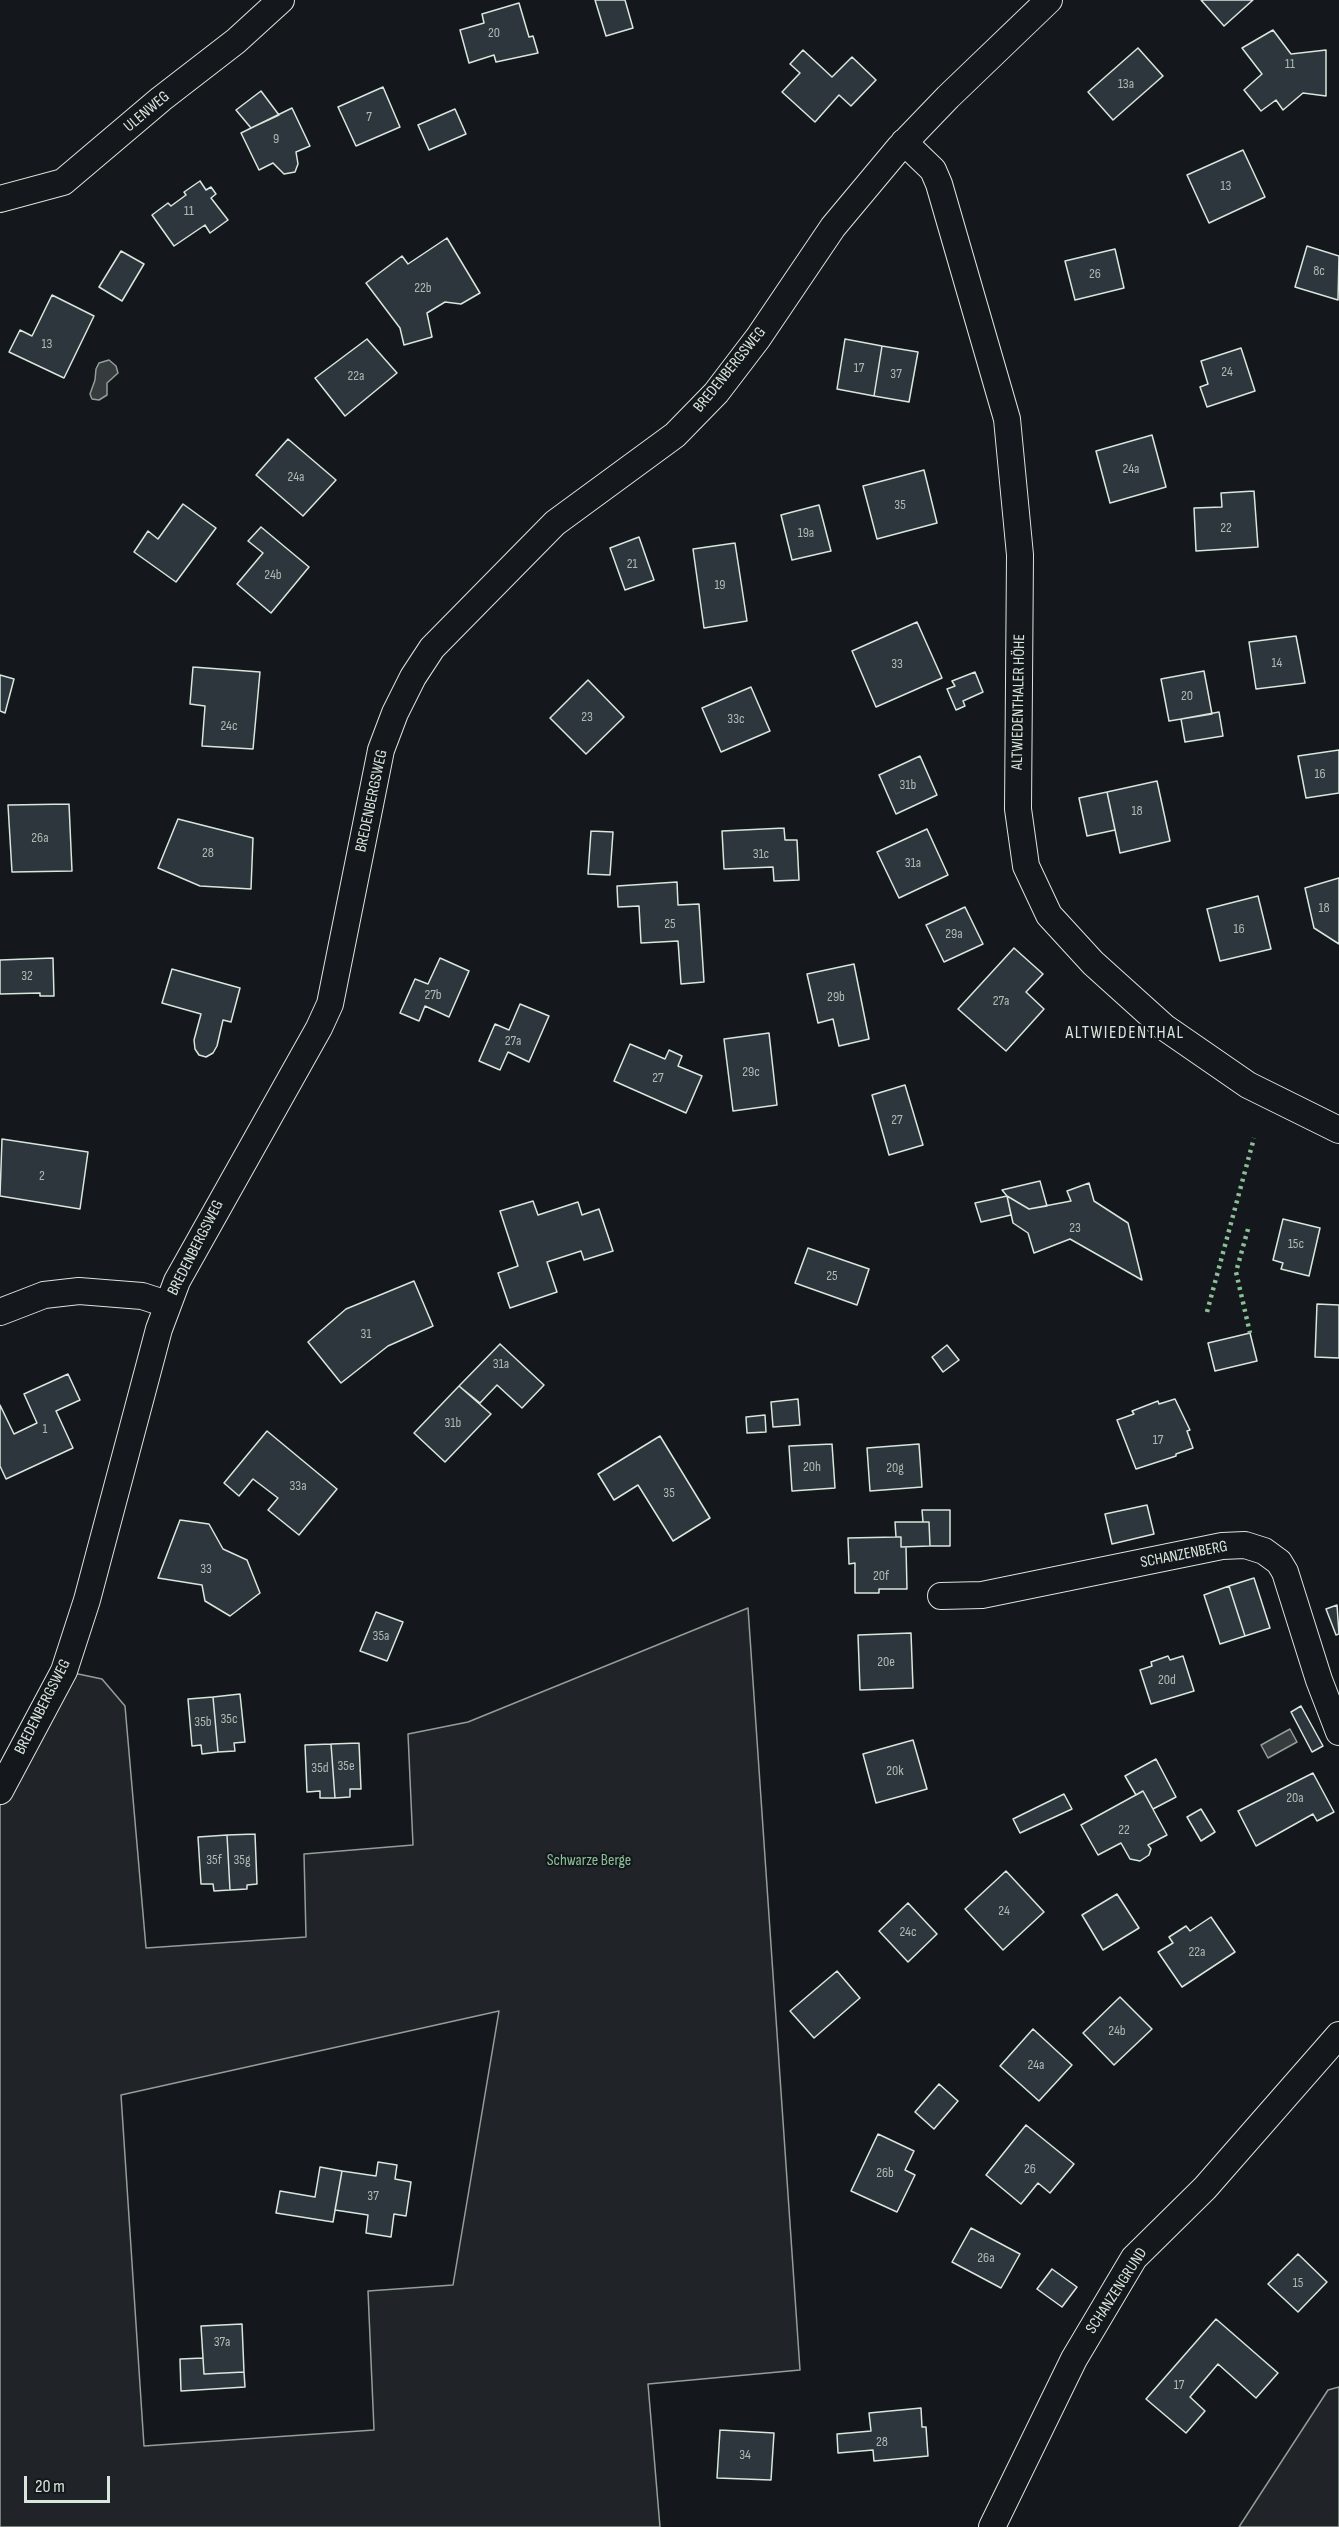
<!DOCTYPE html>
<html>
<head>
<meta charset="utf-8">
<style>
	body { margin:0 }
	#map { position:relative; width:1339px; height:2527px; overflow:hidden; background:#14181c; font-family:"Sofia Sans Condensed",sans-serif }
	canvas { display:block }
	.scale { position:absolute; left:24px; top:2476px; width:86px; height:27px; box-sizing:border-box; border:3px solid #d8e6dc; border-top:0; padding-left:8px; font-size:18px; line-height:21px; white-space:nowrap; color:#d8e6dc; -webkit-text-stroke:4px #14181c; paint-order:stroke }
</style>
</head>
<body>
<div id="map">
<canvas width="1339" height="2527"></canvas>
<div class="scale">20 m</div>
</div>
<script>
const ctx = document.querySelector('canvas').getContext('2d');
ctx.lineJoin = 'round';
function fillPath(path, color) { ctx.fillStyle = color; ctx.fill(path, 'evenodd'); }
const poly = rows => new Path2D(rows.map(r => 'M' + r).join(''));
function strokePath(path, color, width, dash) { ctx.strokeStyle = color; ctx.lineWidth = width; ctx.lineCap = dash ? 'butt' : 'round'; ctx.setLineDash(dash || []); ctx.stroke(path); }
function drawText(font, color, halo, rows, align = 'center') {
  ctx.font = font + ' "Sofia Sans Condensed",sans-serif'; ctx.lineWidth = 4.5; ctx.setLineDash([]); ctx.textBaseline = 'middle'; ctx.strokeStyle = halo; ctx.fillStyle = color; for (const [text, x, y, turn = 0] of rows) {
    ctx.save(); ctx.translate(x, y); ctx.rotate((+turn || 0) * Math.PI / 180); ctx.textAlign = isNaN(turn) ? turn : align; if (halo) ctx.strokeText(text, 0, 0); ctx.fillText(text, 0, 0); ctx.restore();
  }
}
const green = poly([
	[748,1608,800,2370,648,2384,660,2527,0,2527,0,1790,64,1671,102,1679,125,1706,146,1948,306,1937,304,1854,413,1845,408,1734,468,1722,748,1608],
	[499,2011,453,2285,368,2291,374,2430,144,2446,121,2095,499,2011],
	[1339,2387,1339,2527,1239,2527,1328,2390,1339,2387]
]);
const water = poly([
	[109,360,116,366,118,373,107,383,107,395,99,400,92,399,90,394,95,380,96,369,99,363,109,360],
	[1290,1729,1297,1742,1268,1758,1261,1745,1290,1729]
]);
const building = poly([
	[595,0,625,0,633,28,606,36,595,0],
	[1201,0,1253,0,1224,26,1201,0],
	[519,3,529,37,533,36,538,53,496,62,494,55,469,63,460,30,484,23,482,14,519,3],
	[1273,30,1291,54,1326,50,1326,96,1303,93,1283,110,1276,100,1261,111,1244,90,1262,74,1242,48,1273,30],
	[1138,48,1163,76,1113,120,1088,92,1138,48],
	[803,50,832,77,852,57,876,80,851,106,839,95,815,122,782,92,800,73,790,64,803,50],
	[383,87,400,127,356,146,338,107,383,87],
	[261,91,279,115,251,128,236,110,261,91],
	[292,108,310,146,296,152,298,164,295,172,284,174,273,163,259,170,241,133,292,108],
	[455,109,466,134,429,150,418,125,455,109],
	[1243,150,1265,197,1209,223,1187,175,1243,150],
	[200,181,206,190,211,187,216,194,211,198,228,220,210,233,205,225,174,246,152,215,168,203,171,206,186,195,184,192,200,181],
	[447,238,480,293,461,304,445,302,427,313,432,337,404,345,400,328,366,283,402,256,408,264,447,238],
	[1307,246,1339,256,1338,300,1295,287,1307,246],
	[1115,249,1124,288,1075,300,1065,261,1115,249],
	[121,251,144,264,122,301,99,287,121,251],
	[52,295,94,316,64,378,9,352,20,330,32,336,52,295],
	[367,339,397,373,345,416,315,378,367,339],
	[845,339,882,346,874,396,837,389,845,339],
	[882,346,918,352,909,402,874,396,882,346],
	[1241,348,1255,391,1207,407,1200,387,1208,384,1201,361,1241,348],
	[1152,435,1166,487,1110,503,1096,451,1152,435],
	[288,439,336,480,303,516,256,475,288,439],
	[924,470,937,523,877,539,863,486,924,470],
	[1254,491,1258,547,1196,551,1194,508,1222,507,1221,493,1254,491],
	[183,504,216,528,176,582,134,552,148,531,158,539,183,504],
	[819,505,831,551,792,560,781,515,819,505],
	[261,527,309,567,271,613,237,584,263,553,248,541,261,527],
	[639,537,654,580,625,590,610,548,639,537],
	[735,543,747,621,704,628,693,549,735,543],
	[917,622,942,678,876,707,852,651,917,622],
	[1296,636,1305,683,1256,689,1249,642,1296,636],
	[193,667,260,672,253,749,202,746,205,706,190,704,193,667],
	[1204,671,1212,714,1169,721,1161,679,1204,671],
	[975,672,983,692,963,701,965,706,956,710,947,689,955,686,952,681,975,672],
	[0,675,14,679,5,713,0,711,0,675],
	[588,680,624,717,586,754,550,718,588,680],
	[751,687,770,731,721,752,702,708,751,687],
	[1219,712,1223,736,1185,742,1181,719,1219,712],
	[1339,750,1339,793,1306,798,1298,756,1339,750],
	[920,756,937,795,896,814,879,775,920,756],
	[1157,781,1170,841,1120,853,1107,792,1157,781],
	[1107,792,1115,830,1087,836,1079,798,1107,792],
	[69,804,72,871,12,872,8,805,69,804],
	[178,819,253,838,251,889,200,886,158,868,178,819],
	[784,828,785,840,797,840,799,880,774,881,773,867,724,869,722,831,784,828],
	[927,829,948,875,899,898,877,852,927,829],
	[591,831,613,832,610,875,588,874,591,831],
	[1339,878,1339,944,1314,928,1305,888,1339,878],
	[677,882,678,905,699,904,704,982,681,984,678,941,641,943,639,906,618,907,617,886,677,882],
	[1258,896,1271,949,1220,961,1207,909,1258,896],
	[965,907,983,944,944,962,926,925,965,907],
	[1014,948,1043,974,1026,992,1044,1009,1006,1051,958,1009,1014,948],
	[53,958,54,996,40,996,40,993,0,994,0,960,53,958],
	[440,958,469,971,449,1017,425,1006,419,1021,400,1013,415,979,428,984,440,958],
	[854,964,869,1039,839,1046,833,1019,818,1023,807,974,854,964],
	[172,969,240,988,231,1022,223,1020,217,1046,213,1053,206,1057,199,1055,195,1049,194,1040,201,1014,162,1003,172,969],
	[520,1004,549,1016,529,1062,508,1052,500,1070,479,1061,495,1024,509,1030,520,1004],
	[769,1033,777,1105,733,1111,724,1039,769,1033],
	[630,1044,665,1059,669,1050,682,1056,678,1066,702,1076,686,1113,614,1081,630,1044],
	[905,1085,923,1145,889,1155,872,1095,905,1085],
	[2,1139,88,1152,80,1209,0,1196,2,1139],
	[1040,1181,1047,1206,1029,1209,1007,1196,1002,1190,1040,1181],
	[1089,1183,1094,1201,1128,1223,1142,1280,1070,1239,1034,1253,1028,1233,1013,1223,1007,1196,1029,1209,1071,1201,1067,1191,1089,1183],
	[1007,1196,1011,1215,981,1222,975,1203,1007,1196],
	[533,1201,538,1215,578,1202,582,1215,599,1209,613,1251,584,1260,581,1251,547,1262,557,1292,510,1308,498,1273,518,1266,500,1211,533,1201],
	[1283,1219,1320,1228,1309,1276,1281,1269,1283,1263,1273,1260,1283,1219],
	[808,1248,869,1269,857,1305,795,1283,808,1248],
	[414,1281,433,1326,388,1346,341,1383,308,1342,346,1309,414,1281],
	[1317,1304,1339,1305,1339,1358,1315,1357,1317,1304],
	[1250,1333,1257,1361,1215,1371,1208,1343,1250,1333],
	[500,1344,544,1385,522,1408,497,1385,480,1403,459,1386,500,1344],
	[947,1345,959,1360,943,1372,932,1357,947,1345],
	[68,1374,80,1400,56,1411,73,1448,6,1479,0,1466,0,1405,14,1434,37,1423,24,1394,68,1374],
	[459,1386,491,1414,445,1462,414,1433,459,1386],
	[798,1399,800,1425,773,1427,771,1402,798,1399],
	[1175,1399,1190,1430,1187,1431,1193,1448,1176,1454,1176,1456,1136,1469,1117,1420,1134,1414,1132,1411,1158,1401,1159,1404,1175,1399],
	[765,1415,766,1432,747,1433,746,1417,765,1415],
	[267,1431,337,1489,299,1535,268,1510,278,1498,253,1479,239,1496,224,1483,267,1431],
	[660,1436,710,1518,673,1541,638,1485,614,1500,598,1474,660,1436],
	[832,1444,835,1488,792,1491,789,1446,832,1444],
	[919,1444,922,1487,870,1491,867,1448,919,1444],
	[1147,1505,1154,1534,1112,1544,1105,1514,1147,1505],
	[922,1510,950,1510,950,1546,930,1546,929,1522,923,1522,922,1510],
	[180,1520,209,1524,223,1549,247,1560,260,1593,230,1616,205,1601,202,1585,158,1578,180,1520],
	[895,1522,929,1522,930,1546,901,1547,901,1537,896,1537,895,1522],
	[896,1537,901,1537,901,1547,906,1547,907,1589,879,1589,879,1593,855,1593,855,1563,849,1564,848,1538,896,1537],
	[1254,1578,1270,1628,1245,1636,1229,1586,1254,1578],
	[1229,1586,1245,1636,1220,1644,1204,1595,1229,1586],
	[1337,1605,1339,1634,1336,1635,1326,1609,1337,1605],
	[376,1612,403,1622,387,1661,360,1651,376,1612],
	[911,1633,913,1688,860,1690,858,1635,911,1633],
	[1168,1656,1170,1660,1183,1656,1194,1691,1151,1704,1140,1670,1152,1666,1151,1662,1168,1656],
	[240,1694,245,1742,234,1743,235,1751,218,1752,213,1697,240,1694],
	[213,1697,218,1752,202,1754,201,1745,192,1746,188,1699,213,1697],
	[1301,1706,1323,1746,1312,1752,1291,1712,1301,1706],
	[913,1740,927,1789,876,1803,863,1754,913,1740],
	[359,1743,361,1789,350,1789,350,1797,335,1798,331,1744,359,1743],
	[331,1744,335,1798,320,1798,320,1791,307,1792,305,1745,331,1744],
	[1156,1759,1176,1797,1153,1809,1143,1791,1136,1795,1125,1776,1156,1759],
	[1313,1773,1334,1812,1317,1821,1313,1814,1256,1846,1238,1811,1313,1773],
	[1143,1791,1167,1835,1148,1845,1151,1849,1149,1855,1140,1861,1130,1859,1121,1843,1098,1855,1081,1825,1143,1791],
	[1064,1794,1072,1809,1020,1833,1013,1819,1064,1794],
	[1201,1809,1215,1832,1201,1841,1187,1817,1201,1809],
	[255,1834,257,1884,247,1885,247,1889,230,1890,227,1835,255,1834],
	[227,1835,230,1890,214,1891,213,1884,201,1884,198,1837,227,1835],
	[1006,1871,1044,1912,1003,1950,965,1909,1006,1871],
	[1117,1894,1139,1928,1103,1950,1082,1915,1117,1894],
	[908,1903,937,1934,908,1962,879,1931,908,1903],
	[1211,1917,1235,1952,1182,1987,1158,1952,1173,1943,1169,1937,1186,1926,1190,1931,1211,1917],
	[837,1971,860,1998,814,2038,790,2011,837,1971],
	[1120,1997,1152,2029,1114,2065,1083,2033,1120,1997],
	[1033,2029,1072,2065,1039,2101,1000,2066,1033,2029],
	[939,2084,958,2101,934,2129,915,2112,939,2084],
	[1026,2125,1074,2164,1050,2193,1038,2183,1021,2204,986,2175,1026,2125],
	[878,2134,914,2151,905,2170,915,2175,897,2212,851,2191,878,2134],
	[378,2162,397,2165,395,2179,411,2182,406,2216,394,2214,391,2237,366,2233,368,2215,335,2210,342,2171,376,2176,378,2162],
	[320,2167,342,2171,333,2222,276,2213,280,2191,315,2197,320,2167],
	[971,2228,1020,2254,1001,2288,952,2262,971,2228],
	[1298,2254,1327,2282,1298,2312,1268,2284,1298,2254],
	[1052,2269,1077,2287,1062,2307,1037,2289,1052,2269],
	[1216,2319,1278,2373,1256,2398,1218,2364,1190,2397,1205,2411,1186,2433,1146,2399,1216,2319],
	[242,2324,244,2372,204,2374,201,2326,242,2324],
	[203,2358,204,2374,244,2372,245,2387,181,2391,180,2359,203,2358],
	[921,2408,922,2427,926,2427,928,2456,874,2461,873,2450,838,2453,837,2434,871,2431,869,2413,921,2408],
	[720,2430,774,2433,771,2480,717,2478,720,2430]
]);
const minor = poly([
	[904,142,933,170,939,184,1007,419,1020,555,1018,809,1026,866,1049,915,1093,963,1164,1027,1248,1085,1339,1130],
	[0,199,63,182,161,99,236,41,281,0],
	[0,1312,44,1295,79,1291,142,1296,167,1304],
	[941,1596,982,1595,1222,1546,1245,1545,1264,1551,1279,1562,1285,1572,1319,1680,1339,1732],
	[0,1791,64,1671,87,1600,159,1329,177,1281,319,1028,330,1004,381,750,395,713,413,677,432,648,555,523,675,435,716,393,758,338,833,227,899,148,948,97,1049,0],
	[992,2527,1074,2359,1134,2258,1205,2188,1339,2035]
]);
const hedge = poly([
	[1248,1229,1236,1272,1250,1333],
	[1207,1312,1254,1138]
]);
const numberNames = [
	["20",494,33],
	["11",1290,64],
	["13a",1126,84],
	["7",369,117],
	["9",276,139],
	["13",1226,186],
	["11",189,211],
	["8c",1319,271],
	["26",1095,274],
	["22b",423,288],
	["13",47,344],
	["17",859,368],
	["24",1227,372],
	["37",896,374],
	["22a",356,376],
	["24a",1131,469],
	["24a",296,477],
	["35",900,505],
	["22",1226,528],
	["19a",806,533],
	["21",632,564],
	["24b",273,575],
	["19",720,585],
	["14",1277,663],
	["33",897,664],
	["20",1187,696],
	["23",587,717],
	["33c",736,719],
	["24c",229,726],
	["16",1320,774],
	["31b",908,785],
	["18",1137,811],
	["26a",40,838],
	["28",208,853],
	["31c",761,854],
	["31a",913,863],
	["18",1324,908],
	["25",670,924],
	["16",1239,929],
	["29a",954,934],
	["32",27,976],
	["27b",433,995],
	["29b",836,997],
	["27a",1001,1001],
	["27a",513,1041],
	["29c",751,1072],
	["27",658,1078],
	["27",897,1120],
	["2",42,1176],
	["23",1075,1228],
	["15c",1296,1244],
	["25",832,1276],
	["31",366,1334],
	["31a",501,1364],
	["31b",453,1423],
	["1",45,1429],
	["17",1158,1440],
	["20h",812,1467],
	["20g",895,1468],
	["33a",298,1486],
	["35",669,1493],
	["33",206,1569],
	["20f",881,1576],
	["35a",381,1636],
	["20e",886,1662],
	["20d",1167,1680],
	["35c",229,1719],
	["35b",203,1722],
	["35e",346,1766],
	["35d",320,1768],
	["20k",895,1771],
	["20a",1295,1798],
	["22",1124,1830],
	["35f",214,1860],
	["35g",242,1860],
	["24",1004,1911],
	["24c",908,1932],
	["22a",1197,1952],
	["24b",1117,2031],
	["24a",1036,2065],
	["26",1030,2169],
	["26b",885,2173],
	["37",373,2196],
	["26a",986,2258],
	["15",1298,2283],
	["37a",222,2342],
	["17",1179,2385],
	["28",882,2442],
	["34",745,2455]
];
const streetNames = [
	["ULENWEG",147,112,-40],
	["BREDENBERGSWEG",730,370,-51],
	["ALTWIEDENTHALER HÖHE",1019,702,-89],
	["BREDENBERGSWEG",372,801,-78],
	["BREDENBERGSWEG",196,1248,-63],
	["SCHANZENBERG",1184,1555,-11],
	["BREDENBERGSWEG",43,1707,-63],
	["SCHANZENGRUND",1117,2291,-57]
];
const parkNames = [
	["Schwarze Berge",589,1861]
];
const neighbourhoodNames = [
	["ALTWIEDENTHAL",1125,1033]
];
fillPath(green, '#202428');
strokePath(green, '#939e99', 1.5);
fillPath(water, '#363b3e');
strokePath(water, '#939e99', 1.5);
fillPath(building, '#2c363c');
strokePath(building, '#d8e6dc', 1.5);
strokePath(minor, '#d8e6dc', 28);
strokePath(minor, '#14181c', 26);
strokePath(hedge, '#8ac095', 4.5, [3, 4.5]);
drawText('14px', '#adbab4', null, numberNames);
drawText('16px', '#d8e6dc', '#14181c', streetNames);
drawText('16px', '#8ac095', '#14181c', parkNames);
ctx.letterSpacing = '1.5px';
drawText('18px', '#d8e6dc', '#14181c', neighbourhoodNames);
ctx.letterSpacing = '0px';
</script>
</body>
</html>
